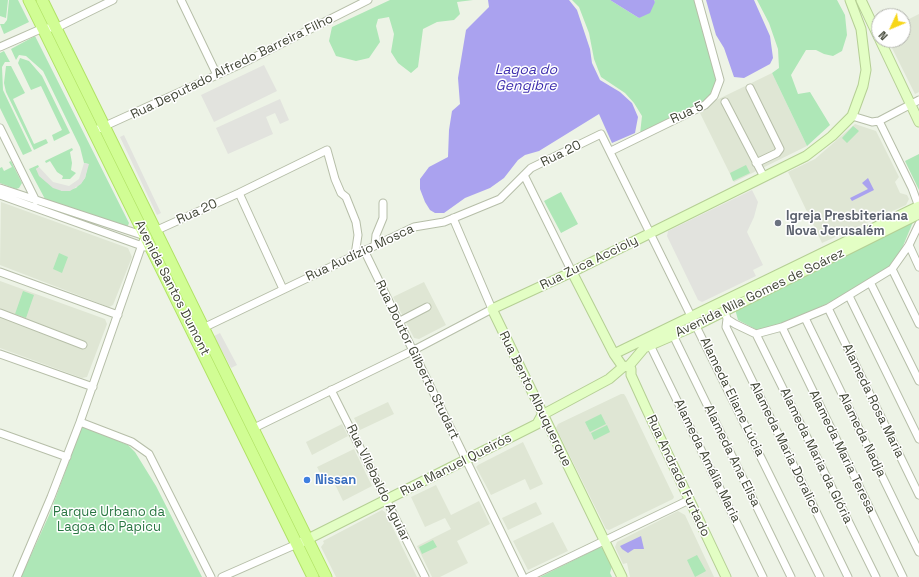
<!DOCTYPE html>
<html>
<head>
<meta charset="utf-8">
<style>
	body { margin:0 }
	#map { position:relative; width:919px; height:577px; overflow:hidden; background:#edf3e6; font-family:"Space Grotesk",sans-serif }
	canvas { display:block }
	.north { position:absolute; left:871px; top:8px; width:40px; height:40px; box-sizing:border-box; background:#fff; border:1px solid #b3b5ae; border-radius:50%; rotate:226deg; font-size:11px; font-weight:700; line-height:16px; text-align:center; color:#404535 }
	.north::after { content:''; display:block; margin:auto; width:14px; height:18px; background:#f7d618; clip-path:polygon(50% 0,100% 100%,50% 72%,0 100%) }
</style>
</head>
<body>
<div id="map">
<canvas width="919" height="577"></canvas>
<div class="north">N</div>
</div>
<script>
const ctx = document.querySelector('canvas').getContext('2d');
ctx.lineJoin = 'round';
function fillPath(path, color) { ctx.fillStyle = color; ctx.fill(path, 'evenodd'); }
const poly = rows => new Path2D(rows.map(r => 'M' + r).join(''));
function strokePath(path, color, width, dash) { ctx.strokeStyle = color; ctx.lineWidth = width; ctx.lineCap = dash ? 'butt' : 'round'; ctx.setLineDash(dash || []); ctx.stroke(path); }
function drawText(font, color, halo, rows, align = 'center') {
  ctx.font = font + ' "Space Grotesk",sans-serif'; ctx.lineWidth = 3; ctx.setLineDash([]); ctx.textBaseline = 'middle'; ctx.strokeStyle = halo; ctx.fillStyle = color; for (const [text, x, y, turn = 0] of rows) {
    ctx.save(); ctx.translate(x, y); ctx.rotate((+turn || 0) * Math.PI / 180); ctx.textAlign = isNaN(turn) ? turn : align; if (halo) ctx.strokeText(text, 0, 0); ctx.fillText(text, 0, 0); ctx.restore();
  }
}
const residential = poly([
	[919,14,919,92,915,94,888,40,903,40,903,22],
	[772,73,807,146,734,182,698,109],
	[855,124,876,131,899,177,895,182,900,193,907,195,909,199,906,205,822,243,788,172,815,159],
	[1,202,128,248,132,257,113,305,109,307,0,265],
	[0,281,105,319,107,324,87,377,82,378,0,348],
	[424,282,446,325,419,339,414,338,393,297],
	[621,394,624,394,626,397,674,497,673,499,609,530,606,529,556,428,558,424],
	[388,402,394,414,360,430,354,418],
	[342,424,348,436,312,455,306,442],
	[523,442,543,484,530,490,525,479,491,495,476,467,478,465],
	[354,449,372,486,343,501,331,476,324,480,317,467],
	[436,485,451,515,479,501,490,524,457,541,468,563,440,577,432,577,417,546,451,529,445,518,425,527,411,497],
	[536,502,542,514,508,530,502,518],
	[382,510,385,512,417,577,336,577,321,547,324,543,323,541],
	[678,511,685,515,714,577,630,577,627,563,623,564,615,547,617,542],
	[553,522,568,551,528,570,513,541]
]);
const green = poly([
	[0,0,8,0,6,18,0,16],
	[9,0,18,0,29,22,4,34,0,24,4,24,7,20],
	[390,0,473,0,457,2,460,14,454,20,437,22,423,29,418,67,411,73,398,63,391,52,394,34,389,17,378,19,376,26,380,42,369,58,356,61,336,56,329,41,332,27],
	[572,0,610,0,639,18,655,2,654,0,695,0,715,74,716,85,710,99,640,134,642,116,634,103,625,93,601,77,594,59,589,33,579,7],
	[757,0,837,0,845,15,847,35,842,51,833,56,824,54,816,50,806,50,791,75,798,94,810,92,830,125,807,146,772,73,779,68,778,49,769,23],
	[35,36,129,223,127,228,45,199,29,169,38,165,39,167,36,169,62,191,76,188,85,178,88,164,84,163,80,147,43,71,26,56,19,55,16,60,11,49],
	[4,51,10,62,5,62,2,67,3,90,32,151,23,155,0,108,0,53],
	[20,58,29,61,42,76,70,133,54,141,52,135,62,130,41,86,31,90,18,63],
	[6,66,11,66,25,93,13,99,34,144,46,139,48,143,34,150,6,92,4,83],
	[853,126,859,131,847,143,842,138],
	[72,148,73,150,70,152,72,163,71,170,76,173,70,179,62,179,63,176,57,172,50,161,46,163,45,161],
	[919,154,919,190,905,161],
	[11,161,22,183,19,188,16,189,0,183,0,168,2,167,4,171,12,167,9,162],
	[746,165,750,173,733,181,730,173],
	[561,192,578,224,561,233,544,201],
	[913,222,898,258,891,266,839,298,797,318,759,331,738,320,735,309],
	[59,253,68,257,62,273,53,269],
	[23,291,34,295,26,318,15,314],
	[601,414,606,424,590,432,585,422],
	[607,425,610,432,594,440,591,433],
	[82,426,128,445,135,452,156,486,202,577,21,577,50,513],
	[433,540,437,547,422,554,419,547],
	[600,547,603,548,612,566,610,573,612,577,540,577],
	[697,555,706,571,695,577,687,560]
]);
const parking = poly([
	[264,65,277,91,214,122,201,95],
	[280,99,289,120,280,124,275,113,266,117,273,134,228,154,216,128],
	[124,135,161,213,157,215,120,137],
	[84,163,89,164,85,178,81,184,70,191,62,191,53,188,39,176,36,169,39,167,53,182,69,186,79,179],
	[752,190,758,202,754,217,747,232,763,265,753,270,756,276,702,302,698,300,667,236,668,231],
	[220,333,237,365,231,368,214,336]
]);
const water = poly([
	[488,0,569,0,577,10,590,49,592,63,600,80,620,92,632,103,638,117,635,133,612,143,599,114,539,151,525,155,518,160,504,178,490,188,465,198,444,213,435,213,430,210,425,202,420,189,420,179,429,167,448,157,449,130,452,111,460,104,458,78,466,30,489,7],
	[610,0,654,0,655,2,650,13,639,18],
	[706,0,754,0,770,36,773,58,770,64,744,78,734,77,724,48,716,35],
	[868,178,874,190,852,201,850,198,868,189,862,183],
	[641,536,644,549,634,549,628,553,622,549,620,546]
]);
const street = poly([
	[181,0,217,75],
	[0,47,43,28,56,28,113,0],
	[750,88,780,149,777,153,756,163],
	[725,102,764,177],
	[852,116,872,122,879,121,919,100],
	[879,121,912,188,919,207],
	[0,128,36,201],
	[94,131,239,65,368,0],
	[611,151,705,105,714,96,720,80,698,0],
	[524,175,572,272],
	[0,188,145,236,80,422,51,497,17,577],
	[239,193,283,289],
	[0,195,145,247],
	[155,231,239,193,327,150,335,179,341,193,346,197,356,222,358,235,355,255],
	[375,245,376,235,383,218,383,203],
	[909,245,919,267],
	[364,250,523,577],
	[892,269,919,324],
	[0,272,118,315],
	[871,284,919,381],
	[849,296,919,439],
	[828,308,919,495],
	[0,313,83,345],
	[726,315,727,319,735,324,756,334,782,327,828,308,892,269,909,245,919,224],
	[805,318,919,552],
	[727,319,726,327,848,577],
	[400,321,427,307],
	[782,327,903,577],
	[201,329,414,227,444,222,500,199,531,168,601,134,820,577],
	[756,334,876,577],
	[673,335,791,577],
	[650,345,763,577],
	[0,354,93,387],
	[331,390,425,577],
	[80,422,132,442,149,454,211,577],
	[252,429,414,350,492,309,453,218],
	[0,433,67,457],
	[222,577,297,544],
	[529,577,689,500]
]);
const secondary = poly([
	[861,0,879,38],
	[880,40,919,122],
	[572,272,614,354,623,367],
	[614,354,919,206],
	[628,367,644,348,697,325,919,214],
	[302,542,537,424,542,415,609,379,623,367,627,366,631,369,631,375,646,408,726,577],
	[622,577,492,309,572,272,806,156,832,136,852,116,863,86,866,70,861,29,850,0]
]);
const primary = poly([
	[29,0,313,577],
	[42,0,326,577]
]);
const markers = [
	[778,223,4,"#6b7280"],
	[307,480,4,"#3f7fe0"]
];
const streetNames = [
	["Rua Deputado Alfredo Barreira Filho",232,67,-26],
	["Rua 5",687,113,-25],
	["Rua 20",561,154,-26],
	["Rua 20",197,212,-24],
	["Rua Audízio Mosca",360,253,-25],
	["Rua Zuca Accioly",589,263,-26],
	["Avenida Santos Dumont",172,288,63],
	["Avenida Nila Gomes de Soárez",760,293,-26],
	["Rua Doutor Gilberto Studart",417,360,64],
	["Alameda Eliane Lúcia",732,397,64],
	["Rua Bento Albuquerque",535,399,64],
	["Alameda Rosa Maria",873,401,64],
	["Alameda Nadja",862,435,64],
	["Alameda Maria Doralice",785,448,64],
	["Alameda Maria Teresa",842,452,64],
	["Alameda Ana Elisa",732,456,64],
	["Alameda Maria da Glória",816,456,64],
	["Alameda Amália Maria",707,461,64],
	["Rua Manuel Queirós",456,465,-27],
	["Rua Andrade Furtado",678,476,65],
	["Rua Vilebaldo Aguiar",378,483,64]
];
const worshipNames = [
	["Igreja Presbiteriana",786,216],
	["Nova Jerusalém",786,231]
];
const shopNames = [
	["Nissan",315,480]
];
const parkNames = [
	["Parque Urbano da",109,512],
	["Lagoa do Papicu",109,527]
];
const waterNames = [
	["Lagoa do",526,70],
	["Gengibre",526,86]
];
fillPath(residential, '#dfe6d4');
fillPath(green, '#aee7b7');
fillPath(parking, '#e2e3de');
fillPath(water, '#aaa2ef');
strokePath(street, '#b6bea8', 9);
strokePath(secondary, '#b5cf94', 11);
strokePath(primary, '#b0e264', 13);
strokePath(street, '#fff', 7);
strokePath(secondary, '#e3fec4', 9);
strokePath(primary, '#d1fd94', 11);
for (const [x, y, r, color] of markers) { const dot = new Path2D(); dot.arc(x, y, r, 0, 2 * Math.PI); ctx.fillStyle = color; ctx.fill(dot); strokePath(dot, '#fff', 1.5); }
drawText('13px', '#404535', '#fff', streetNames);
drawText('bold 13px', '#5b616d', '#fff', worshipNames, 'left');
drawText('bold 13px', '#366cbe', '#fff', shopNames, 'left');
drawText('13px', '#297642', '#fff', parkNames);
drawText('italic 14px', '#3f30af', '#fff', waterNames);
</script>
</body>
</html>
